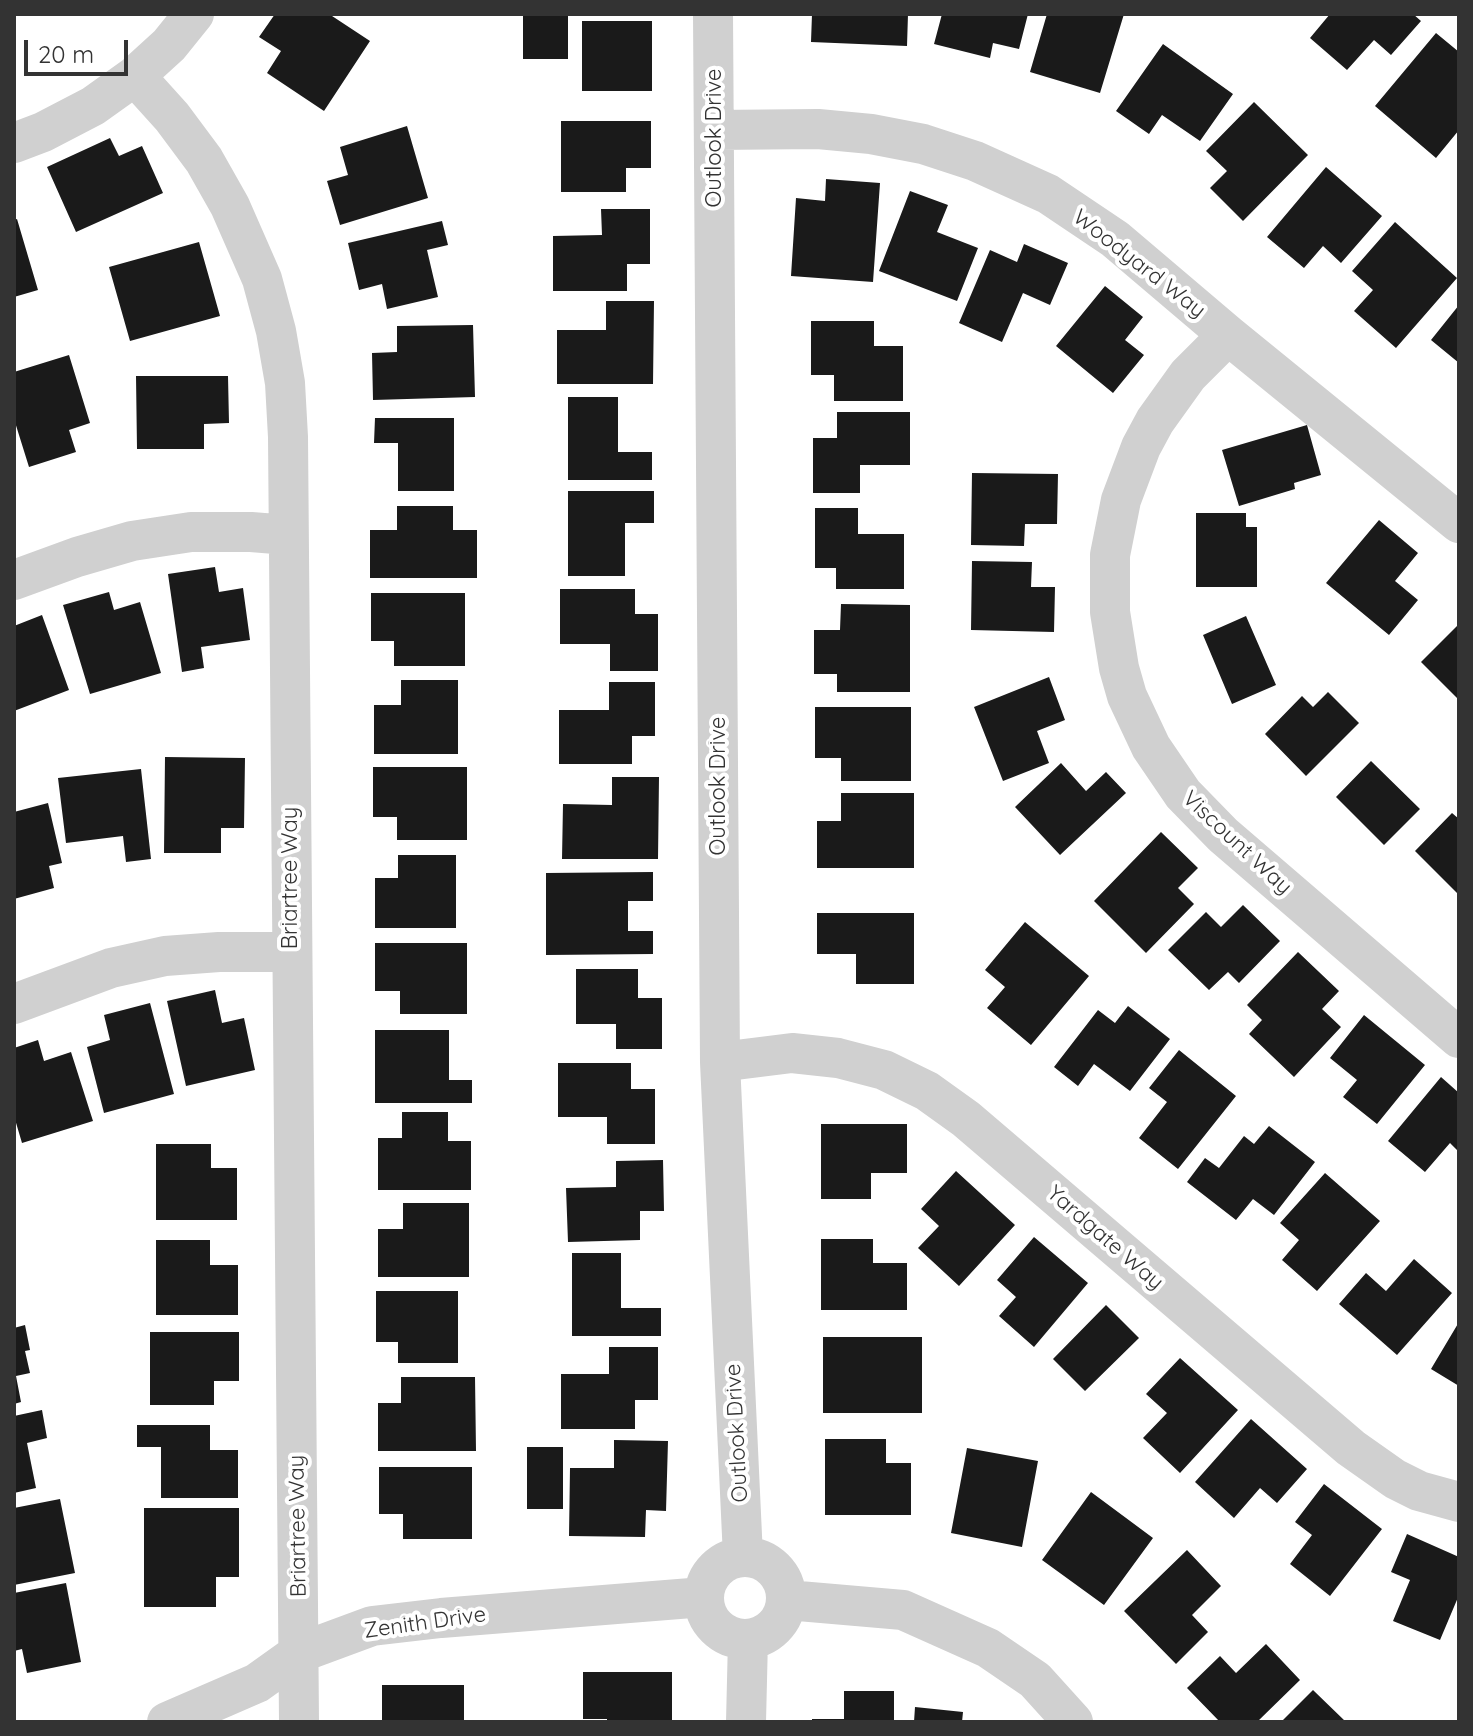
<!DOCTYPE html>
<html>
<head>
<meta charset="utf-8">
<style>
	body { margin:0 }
	#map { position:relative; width:1473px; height:1736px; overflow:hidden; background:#fff; font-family:Quicksand,sans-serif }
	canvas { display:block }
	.frame { position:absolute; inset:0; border:16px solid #333; pointer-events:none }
	.scale { position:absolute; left:24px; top:40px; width:104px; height:36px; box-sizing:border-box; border:4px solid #333; border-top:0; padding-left:10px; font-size:24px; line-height:28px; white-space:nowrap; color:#333; -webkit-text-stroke:6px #fff; paint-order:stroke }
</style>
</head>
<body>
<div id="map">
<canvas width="1473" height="1736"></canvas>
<div class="frame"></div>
<div class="scale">20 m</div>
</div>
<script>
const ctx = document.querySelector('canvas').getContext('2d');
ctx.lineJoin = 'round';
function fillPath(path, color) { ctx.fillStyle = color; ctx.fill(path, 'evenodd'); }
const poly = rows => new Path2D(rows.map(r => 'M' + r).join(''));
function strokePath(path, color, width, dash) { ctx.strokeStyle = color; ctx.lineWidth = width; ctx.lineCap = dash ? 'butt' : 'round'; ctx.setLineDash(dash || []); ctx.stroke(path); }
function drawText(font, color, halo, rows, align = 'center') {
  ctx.font = font + ' Quicksand,sans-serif'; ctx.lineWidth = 8; ctx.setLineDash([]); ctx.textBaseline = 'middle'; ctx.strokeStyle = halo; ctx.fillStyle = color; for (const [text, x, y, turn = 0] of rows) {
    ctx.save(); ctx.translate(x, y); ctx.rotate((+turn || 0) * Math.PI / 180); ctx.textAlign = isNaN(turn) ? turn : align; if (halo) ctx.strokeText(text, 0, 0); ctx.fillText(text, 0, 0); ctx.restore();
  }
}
const building = poly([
	[275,14,329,14,370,41,324,111,267,73,281,51,259,37],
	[523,14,568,14,568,59,523,59],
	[812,14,908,14,907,46,811,42],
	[942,14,1028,14,1019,49,993,43,990,58,934,44],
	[1047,14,1124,14,1100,93,1030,72],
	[1330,14,1413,14,1421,21,1391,55,1374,40,1347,70,1310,38],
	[582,21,652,21,652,91,582,91],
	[1436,33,1459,52,1459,130,1436,158,1375,106],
	[1163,44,1233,94,1200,141,1162,115,1149,134,1116,111],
	[1254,102,1308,155,1243,221,1210,188,1227,171,1206,151],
	[561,121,651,121,651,168,626,168,626,192,561,192],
	[407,126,428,198,340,225,327,181,348,175,340,147],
	[110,138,119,156,142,146,163,193,76,232,47,167],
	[1326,167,1382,216,1341,263,1323,246,1304,268,1267,237],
	[826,179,880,183,873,282,791,276,796,198,825,201],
	[910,191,948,205,937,232,978,248,957,301,879,271],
	[601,209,650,209,650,264,627,264,627,291,553,291,553,236,602,235],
	[17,219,38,290,14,297,14,220],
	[442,221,448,245,427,250,438,297,387,309,382,284,359,290,348,243],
	[1395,222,1457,278,1396,348,1354,311,1373,290,1352,271],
	[199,242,220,316,130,341,109,267],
	[1024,244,1068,263,1050,305,1023,293,1002,342,959,323,990,250,1017,262],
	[1105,286,1143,317,1125,340,1144,355,1113,393,1056,346],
	[606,301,654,301,653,384,557,384,557,330,606,330],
	[1459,305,1459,363,1431,340],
	[811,321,874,321,874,346,903,346,903,401,834,401,834,375,811,375],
	[473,325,475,397,373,400,372,353,397,352,397,326],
	[69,355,90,423,69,430,76,452,29,467,14,419,14,372],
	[136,376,228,376,229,423,204,424,204,449,137,449],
	[568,397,618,397,618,452,652,452,652,480,568,480],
	[837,412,910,412,910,465,860,465,860,493,813,493,813,438,837,438],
	[375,418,454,418,454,491,398,491,398,443,374,443],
	[1307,425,1321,475,1294,483,1295,489,1239,506,1222,450],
	[972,473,1058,474,1057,524,1025,524,1024,546,971,545],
	[568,491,654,491,654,523,625,523,625,576,568,576],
	[397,506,453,506,453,530,477,530,477,578,370,578,370,530,397,530],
	[815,508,858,508,858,534,904,534,904,589,836,589,836,568,815,568],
	[1196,513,1246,513,1246,527,1257,527,1257,587,1196,587],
	[1379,520,1418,553,1395,581,1418,600,1389,635,1326,583],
	[972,561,1032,562,1031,587,1055,587,1054,632,971,630],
	[215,567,219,592,243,588,250,640,201,647,204,668,182,672,168,574],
	[560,589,635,589,635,614,658,614,658,671,610,671,610,644,560,644],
	[109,592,114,610,140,602,161,673,90,694,63,605],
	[371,593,465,593,465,666,394,666,394,641,371,641],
	[841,604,910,605,910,692,837,692,837,674,814,674,814,630,840,630],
	[42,615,69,690,14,711,14,626],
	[1246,616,1276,685,1232,704,1203,635],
	[1459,624,1459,700,1421,662],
	[1049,677,1065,720,1037,731,1049,763,1003,781,974,707],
	[401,680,458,680,458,754,374,754,374,705,401,705],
	[609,682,655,682,655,736,632,736,632,764,559,764,559,710,609,710],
	[1328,692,1359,723,1306,776,1265,734,1302,696,1313,707],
	[815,707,911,707,911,781,841,781,841,758,815,758],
	[165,757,245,758,244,828,221,828,221,853,164,853],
	[1371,761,1420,809,1384,845,1336,797],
	[1061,763,1086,791,1106,772,1126,793,1060,855,1015,807],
	[373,767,467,767,467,840,397,840,397,817,373,817],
	[141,769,151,859,126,862,123,836,66,843,58,778],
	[612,777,659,777,658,859,562,859,563,804,612,805],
	[841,793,914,793,914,868,817,868,817,821,841,821],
	[48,803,62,863,49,866,54,888,14,899,14,812],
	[1452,813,1459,819,1459,895,1415,851],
	[1161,832,1198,868,1178,888,1194,904,1146,953,1094,901],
	[398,855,456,855,456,928,375,928,375,878,398,878],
	[653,872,653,901,628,901,628,931,653,931,653,954,546,955,546,873],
	[1243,905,1280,941,1239,983,1228,972,1209,990,1168,950,1206,912,1221,927],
	[817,913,914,913,914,984,856,984,856,954,817,954],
	[1025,922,1089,976,1031,1045,987,1008,1005,987,985,970],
	[375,943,467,943,467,1014,400,1014,400,991,375,991],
	[1298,952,1339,991,1322,1009,1341,1027,1294,1077,1249,1034,1262,1020,1247,1005],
	[576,969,638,969,638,998,662,998,662,1049,616,1049,616,1024,576,1024],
	[215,990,222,1023,244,1018,255,1070,186,1086,167,1001],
	[150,1003,174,1094,104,1113,87,1047,110,1040,104,1015],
	[1128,1006,1170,1039,1130,1091,1094,1064,1078,1086,1054,1067,1098,1010,1115,1023],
	[1364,1015,1425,1065,1377,1124,1343,1097,1357,1080,1330,1058],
	[375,1030,449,1030,449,1080,472,1080,472,1103,375,1103],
	[38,1040,44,1061,71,1052,93,1121,22,1143,14,1116,14,1048],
	[1179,1050,1236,1096,1178,1169,1139,1138,1167,1102,1149,1088],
	[558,1063,631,1063,631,1089,655,1089,655,1144,607,1144,607,1117,558,1117],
	[1441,1077,1459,1093,1459,1152,1450,1143,1425,1172,1388,1141],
	[402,1112,448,1112,448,1141,471,1141,471,1190,378,1190,378,1138,402,1138],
	[821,1124,907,1124,907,1173,871,1173,871,1199,821,1199],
	[1269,1126,1315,1162,1274,1215,1253,1199,1236,1220,1187,1182,1205,1158,1219,1168,1244,1136,1254,1144],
	[156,1144,211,1144,211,1168,237,1168,237,1220,156,1220],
	[663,1160,664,1211,640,1211,640,1240,568,1242,566,1188,616,1187,616,1161],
	[956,1171,1015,1225,959,1286,918,1248,939,1226,921,1209],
	[1325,1173,1380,1221,1317,1291,1282,1260,1299,1240,1280,1223],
	[403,1203,469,1203,469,1277,378,1277,378,1229,403,1229],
	[1034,1237,1088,1283,1034,1347,999,1316,1016,1297,997,1280],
	[821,1239,873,1239,873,1263,907,1263,907,1310,821,1310],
	[156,1240,210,1240,210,1265,238,1265,238,1315,156,1315],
	[572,1253,621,1253,621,1308,661,1308,661,1336,572,1336],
	[1414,1259,1452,1293,1397,1355,1339,1304,1366,1273,1386,1291],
	[376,1291,458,1291,458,1363,398,1363,398,1342,376,1342],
	[1106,1305,1139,1338,1085,1391,1053,1359],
	[1459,1322,1459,1386,1431,1369],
	[25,1325,30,1350,25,1351,30,1373,16,1376,21,1402,14,1404,14,1328],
	[150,1332,239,1332,239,1381,214,1381,214,1405,150,1405],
	[823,1337,922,1337,922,1413,823,1413],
	[609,1347,658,1347,658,1400,635,1400,635,1429,561,1429,561,1374,609,1374],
	[1180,1358,1238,1410,1180,1473,1143,1438,1167,1413,1146,1394],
	[401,1377,475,1377,476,1451,378,1451,378,1403,401,1403],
	[42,1410,47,1438,27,1443,36,1488,14,1493,14,1416],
	[1251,1419,1307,1469,1277,1503,1260,1488,1234,1518,1195,1482],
	[137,1425,210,1425,210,1450,238,1450,238,1498,161,1498,161,1447,137,1447],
	[825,1439,886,1439,886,1463,911,1463,911,1515,825,1515],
	[614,1440,668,1441,666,1511,646,1510,645,1537,569,1536,570,1468,614,1468],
	[527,1447,563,1447,563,1509,527,1509],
	[967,1448,1038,1461,1022,1547,951,1533],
	[379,1467,472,1467,472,1539,403,1539,403,1514,379,1514],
	[1324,1484,1382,1529,1330,1596,1290,1564,1312,1535,1295,1522],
	[1091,1492,1153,1538,1104,1605,1042,1560],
	[60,1499,75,1573,14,1585,14,1508],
	[144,1508,239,1508,239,1577,216,1577,216,1607,144,1607],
	[1407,1534,1459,1557,1459,1595,1440,1640,1393,1621,1410,1580,1391,1572],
	[1187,1550,1221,1586,1192,1615,1208,1632,1176,1664,1124,1611],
	[66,1583,81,1662,27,1673,22,1649,14,1651,14,1593],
	[1266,1644,1300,1680,1257,1722,1220,1722,1187,1688,1220,1656,1236,1673],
	[583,1672,672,1672,672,1722,607,1722,607,1719,583,1719],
	[382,1685,464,1685,464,1722,382,1722],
	[1313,1690,1346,1722,1281,1722],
	[844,1691,894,1691,894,1722,812,1722,812,1719,844,1719],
	[915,1707,963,1712,962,1722,914,1722]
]);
const minor = poly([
	[713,14,720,1062,743,1557],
	[135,76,172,117,204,160,230,206,262,279,276,331,285,383,288,437,299,1722],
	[714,130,818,129,871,134,923,144,975,161,1048,194,1115,239,1228,335,1459,523],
	[14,143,43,132,93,106,135,76,169,45,194,14],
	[1228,335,1188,375,1155,421,1141,447,1121,500,1110,555,1110,612,1119,668,1127,696,1151,747,1183,794,1223,835,1459,1038],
	[14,580,77,557,132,541,191,532,251,532,288,535],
	[14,1004,111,968,165,956,219,952,290,952],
	[720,1062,792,1053,838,1058,884,1070,927,1091,966,1119,1351,1448,1395,1479,1419,1491,1459,1502],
	'704 1598a41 41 0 1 1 82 0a41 41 0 1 1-82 0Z',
	[787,1600,903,1610,988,1648,1035,1680,1073,1722],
	[167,1722,257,1683,299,1653,372,1626,441,1618,704,1597],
	[746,1722,748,1639]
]);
const streetNames = [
	["Outlook Drive",714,138,-90],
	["Woodyard Way",1139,264,38],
	["Outlook Drive",718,786,-90],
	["Viscount Way",1237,843,43],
	["Briartree Way",290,878,-90],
	["Yardgate Way",1105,1238,41],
	["Outlook Drive",737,1433,-93],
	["Briartree Way",298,1526,-91],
	["Zenith Drive",425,1623,-8]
];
fillPath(building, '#1a1a1a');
strokePath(minor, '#d0d0d0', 40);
drawText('22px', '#333', '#fff', streetNames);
</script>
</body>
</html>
